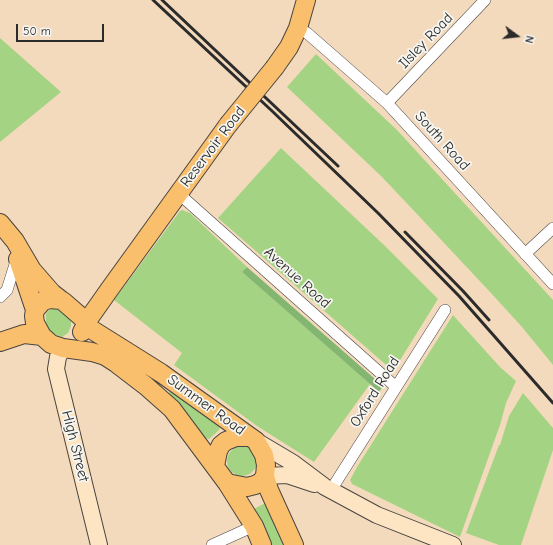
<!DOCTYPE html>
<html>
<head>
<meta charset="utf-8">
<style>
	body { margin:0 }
	#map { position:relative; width:553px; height:545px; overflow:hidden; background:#f4dabd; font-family:"Comic Neue",sans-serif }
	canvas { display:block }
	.north { position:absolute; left:497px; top:16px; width:40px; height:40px; -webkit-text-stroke:3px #f6f6f2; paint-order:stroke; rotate:105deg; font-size:11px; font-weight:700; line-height:16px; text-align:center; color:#2b2b2b }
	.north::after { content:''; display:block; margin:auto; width:14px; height:18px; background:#2b2b2b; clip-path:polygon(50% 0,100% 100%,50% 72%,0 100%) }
	.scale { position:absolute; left:16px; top:24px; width:88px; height:18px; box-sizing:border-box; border:2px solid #2b2b2b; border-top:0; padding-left:5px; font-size:12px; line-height:14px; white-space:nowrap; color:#2b2b2b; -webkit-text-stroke:3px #f6f6f2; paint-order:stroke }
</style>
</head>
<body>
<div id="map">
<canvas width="553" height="545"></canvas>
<div class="north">N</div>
<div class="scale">50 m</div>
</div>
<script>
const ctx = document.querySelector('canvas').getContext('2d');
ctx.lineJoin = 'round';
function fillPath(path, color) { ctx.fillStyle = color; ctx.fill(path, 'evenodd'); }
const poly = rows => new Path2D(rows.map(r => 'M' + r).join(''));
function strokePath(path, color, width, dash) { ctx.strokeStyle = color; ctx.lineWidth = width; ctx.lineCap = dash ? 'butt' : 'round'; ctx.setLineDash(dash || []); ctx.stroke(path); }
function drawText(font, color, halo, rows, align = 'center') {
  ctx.font = font + ' "Comic Neue",sans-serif'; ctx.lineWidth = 3.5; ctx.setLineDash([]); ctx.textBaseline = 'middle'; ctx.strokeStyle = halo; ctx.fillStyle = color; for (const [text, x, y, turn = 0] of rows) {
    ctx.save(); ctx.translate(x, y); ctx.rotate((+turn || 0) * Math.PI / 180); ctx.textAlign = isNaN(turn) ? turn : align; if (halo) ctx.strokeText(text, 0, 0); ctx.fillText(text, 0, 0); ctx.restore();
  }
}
const green = poly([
	[0,38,61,92,0,142],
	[316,54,397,130,553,300,553,365,522,327,490,292,416,213,381,176,287,87],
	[281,148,385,246,438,299,397,365,394,367,389,367,385,364,218,218],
	[182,210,190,213,247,267,242,272,370,384,314,462,257,426,174,365,182,353,114,300,180,211],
	[56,307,71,318,71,326,68,333,62,337,49,332,46,323,46,314,50,309],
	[453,315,500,367,516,381,506,403,500,425,460,537,352,484,350,480,357,467],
	[172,389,220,426,219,430,209,439,204,438,167,395],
	[523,393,553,428,553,450,521,545,499,545,466,533,499,445,500,445,509,416],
	'227 461a15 15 0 1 1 30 0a15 15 0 1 1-30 0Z',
	[267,502,286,545,269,545,252,510]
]);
const forest = poly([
	[247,267,383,386,379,392,242,272]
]);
const street = poly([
	[298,28,307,33,387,103,553,284],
	[387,103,485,0],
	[178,193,396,387],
	[525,254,553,228],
	[0,297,7,290,17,258],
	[331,490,445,310],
	[212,545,254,526]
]);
const secondary = poly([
	[63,348,58,357,56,369,99,545],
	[256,441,293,463,325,487,377,515,453,545],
	[265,476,287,475,314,484]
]);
const primary = poly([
	[275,67,289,47,298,28,306,0],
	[0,223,15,241,32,270,52,293,61,300],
	[18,259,35,310],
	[87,322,64,302,61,300,50,299,43,301,35,310,34,316,35,323,42,336,51,344,63,348,92,352,105,356,116,363,146,386,172,409,227,483,254,526,262,545],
	[86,326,161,373,256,441,264,455,266,465,265,476,269,490,294,545],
	[82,332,90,317,109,290,228,125],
	[0,342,24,334,42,336],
	[215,466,218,451,221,445,226,441,236,437,249,437],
	[227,483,247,487,255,485,261,482,265,476]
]);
const rail = poly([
	[153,0,271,110,378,213,459,296,553,403],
	[162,0,338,166],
	[405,232,463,291,489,320]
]);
const primaryBridge = poly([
	[228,125,275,67]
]);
const streetNames = [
	["Ilsley Road",426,41,-46],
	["South Road",442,141,48],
	["Reservoir Road",213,147,-53],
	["Avenue Road",297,278,42],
	["Oxford Road",375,392,-58],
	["Summer Road",206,405,36],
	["High Street",75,446,76]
];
fillPath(green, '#a4d483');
fillPath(forest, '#83b671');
strokePath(street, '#494541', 12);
strokePath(secondary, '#494541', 18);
strokePath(primary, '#494541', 20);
strokePath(street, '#fff', 11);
strokePath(secondary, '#fde5c4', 16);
strokePath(primary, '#f9bf6c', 18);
strokePath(rail, '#2b2b2b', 3);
strokePath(primaryBridge, '#494541', 20, []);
strokePath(primaryBridge, '#f9bf6c', 18);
drawText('15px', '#2b2b2b', '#f6f6f2', streetNames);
</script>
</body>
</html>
